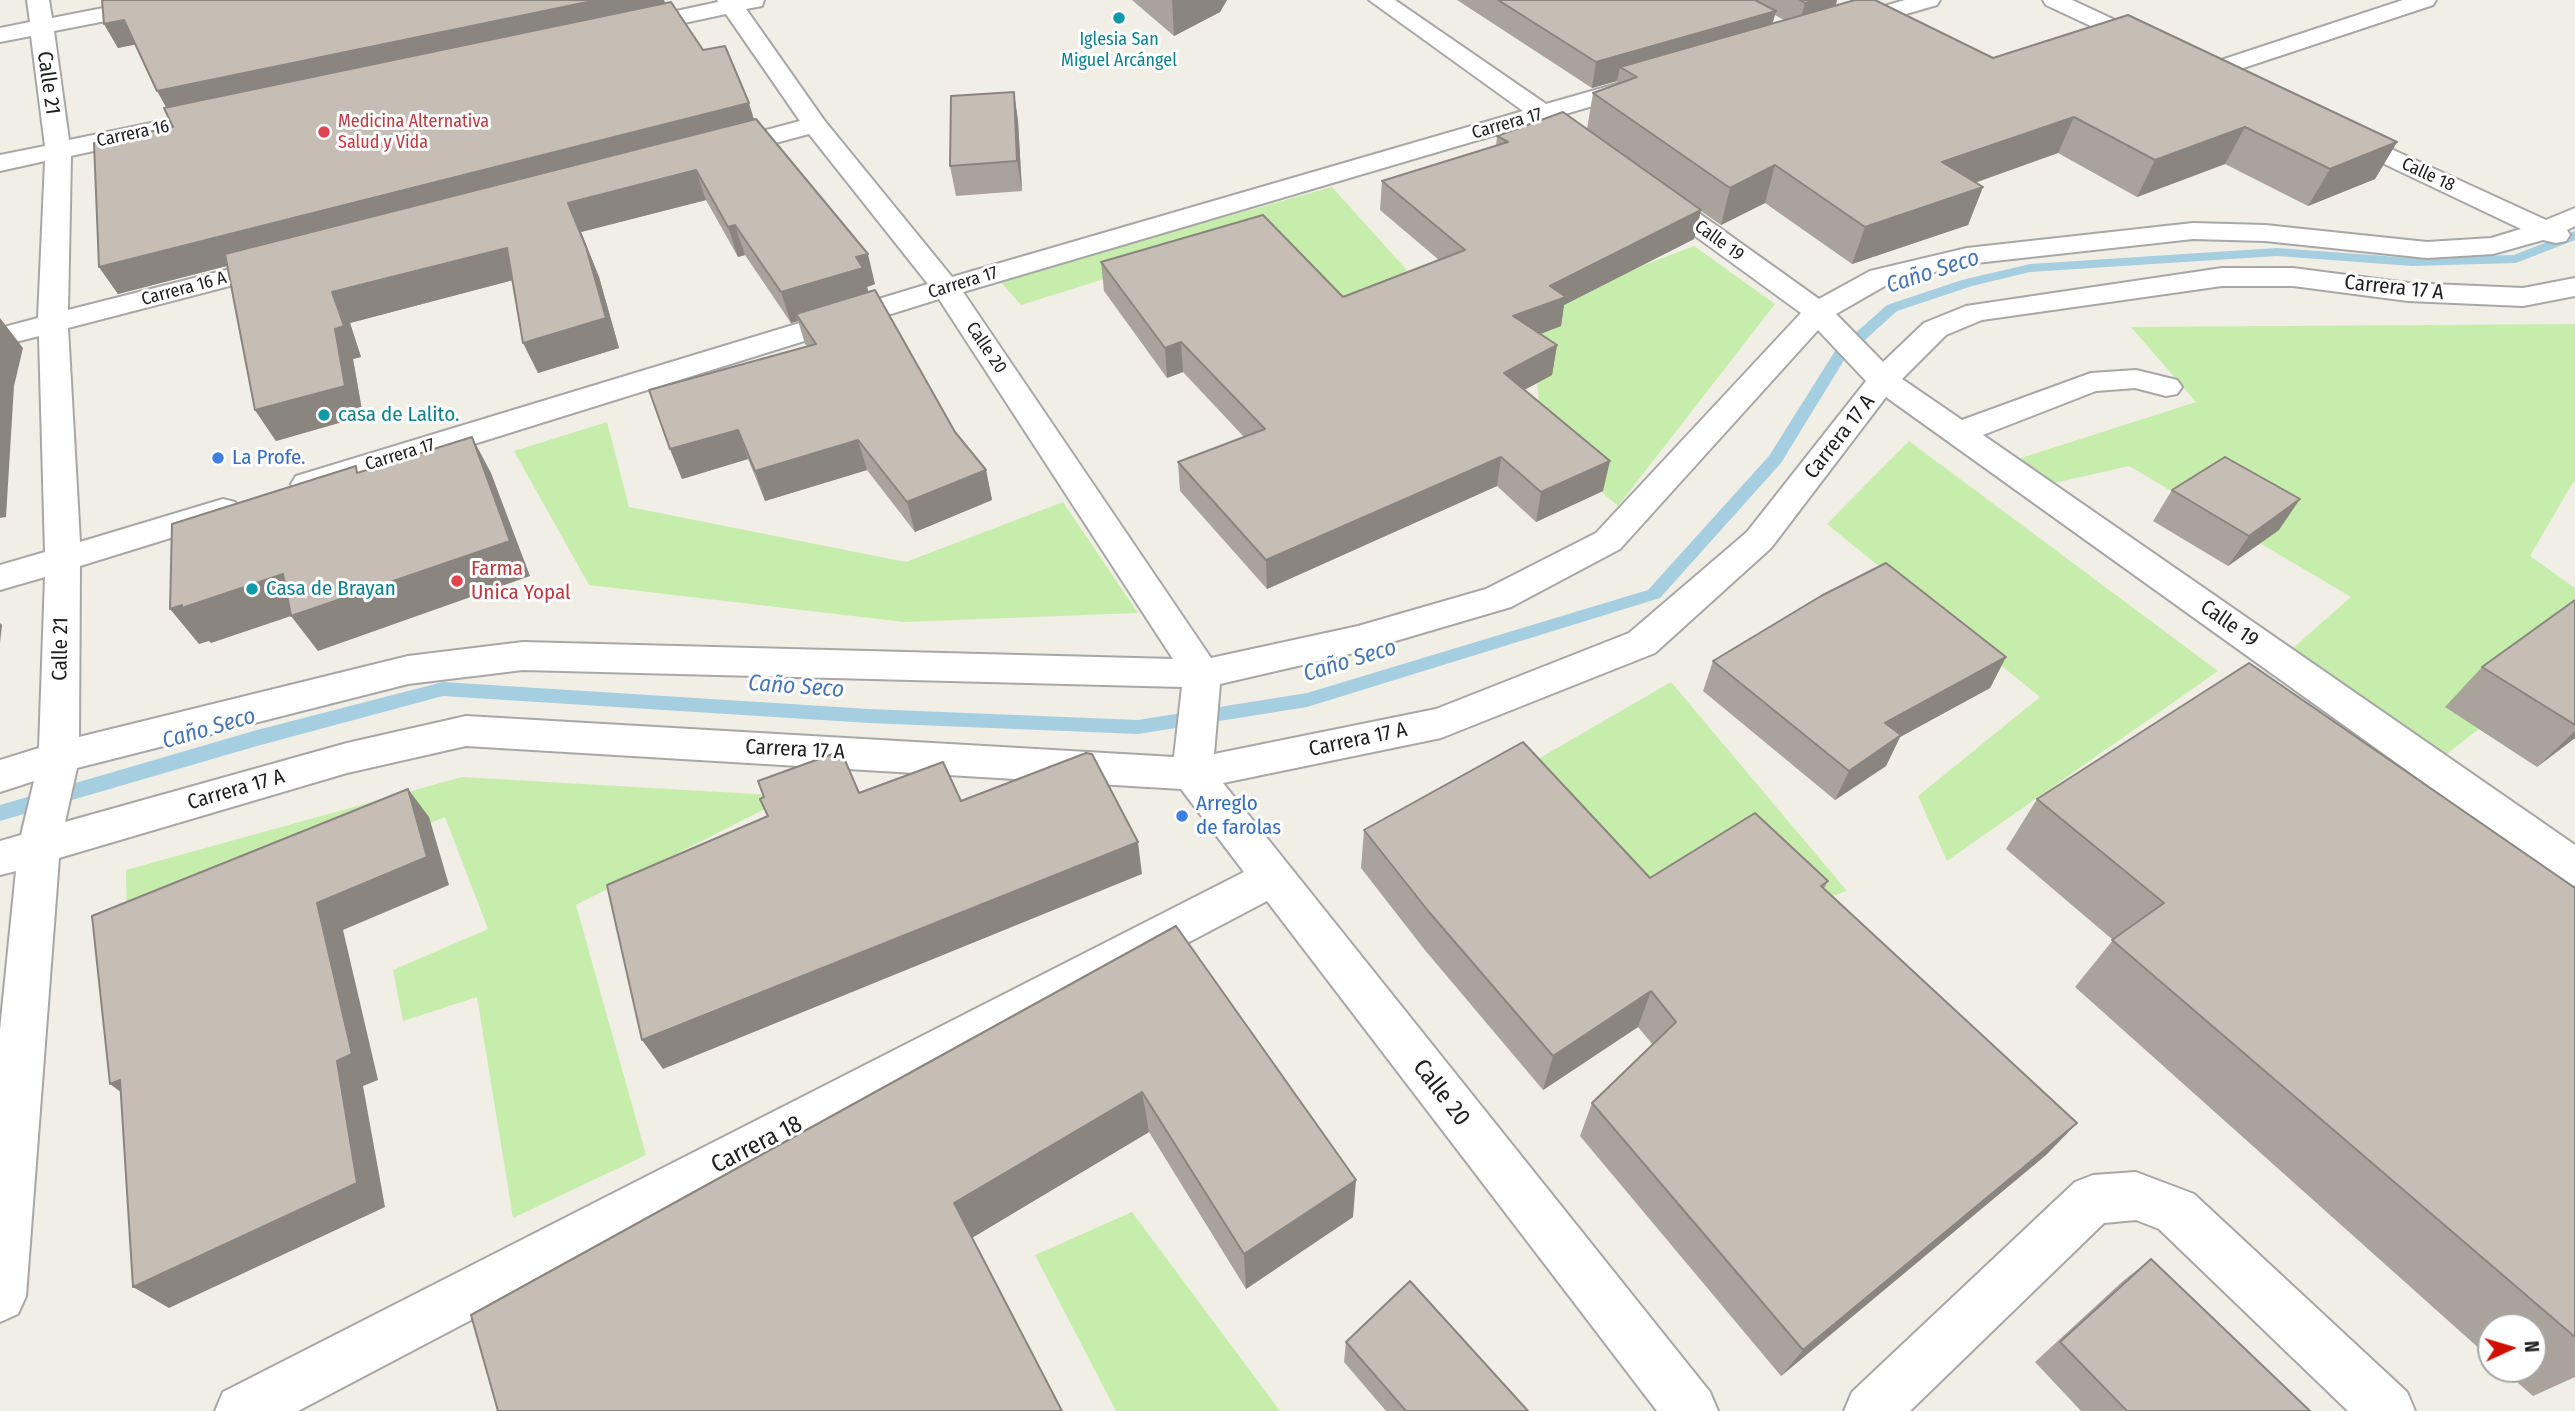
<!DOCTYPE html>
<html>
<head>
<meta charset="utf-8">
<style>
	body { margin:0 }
	#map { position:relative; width:2575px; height:1411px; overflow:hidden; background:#f1eee6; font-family:"Fira Sans Condensed",sans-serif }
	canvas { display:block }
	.north { position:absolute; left:2477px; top:1313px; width:70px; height:70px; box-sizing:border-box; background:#fff; border:2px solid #a6a6a6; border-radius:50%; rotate:86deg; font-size:19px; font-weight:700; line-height:28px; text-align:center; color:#202020 }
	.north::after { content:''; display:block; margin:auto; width:24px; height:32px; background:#d00f00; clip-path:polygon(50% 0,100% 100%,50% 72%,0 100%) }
</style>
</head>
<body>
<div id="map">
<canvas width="2575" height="1411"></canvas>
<div class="north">N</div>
</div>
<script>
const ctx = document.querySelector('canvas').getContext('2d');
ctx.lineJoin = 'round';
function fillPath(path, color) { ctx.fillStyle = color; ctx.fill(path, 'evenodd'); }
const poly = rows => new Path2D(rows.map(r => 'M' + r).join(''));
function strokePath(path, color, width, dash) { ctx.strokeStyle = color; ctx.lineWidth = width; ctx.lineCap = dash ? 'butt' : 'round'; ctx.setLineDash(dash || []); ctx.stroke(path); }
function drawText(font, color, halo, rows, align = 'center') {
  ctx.font = font + ' "Fira Sans Condensed",sans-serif'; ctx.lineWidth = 6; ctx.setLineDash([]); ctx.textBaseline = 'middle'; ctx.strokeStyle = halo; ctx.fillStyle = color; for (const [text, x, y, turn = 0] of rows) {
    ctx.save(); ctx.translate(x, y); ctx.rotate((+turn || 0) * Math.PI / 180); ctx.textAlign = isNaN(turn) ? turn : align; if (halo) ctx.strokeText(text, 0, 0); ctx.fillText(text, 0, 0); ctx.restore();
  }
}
const grass = poly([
	[1332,187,1450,318,1331,354,1267,228,1021,305,999,280],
	[1694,246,1775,304,1618,506,1509,412,1539,404,1531,308],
	[2575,324,2575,483,2573,482,2530,556,2575,588,2575,654,2443,757,2284,656,2351,597,2129,466,2050,484,2018,459,2196,402,2131,327],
	[607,422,629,507,906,562,1063,502,1138,613,904,622,589,585,514,451],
	[1909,441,2218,671,1947,861,1918,796,2040,697,1827,524],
	[1671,682,1847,891,1668,951,1519,770],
	[462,777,790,796,576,905,646,1155,513,1218,477,997,403,1021,393,970,488,929,445,817,127,948,126,870],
	[1132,1212,1280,1411,1116,1411,1035,1255]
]);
const stream = poly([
	[2575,231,2575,240,2516,263,2412,266,2277,256,2030,272,1972,286,1897,311,1846,357,1781,463,1660,598,1307,707,1138,734,869,723,443,696,257,746,0,821,0,805,257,730,443,682,869,709,1138,720,1307,693,1648,590,1769,456,1835,351,1887,305,1962,280,2030,264,2277,248,2412,258,2514,255,2575,231]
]);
const minor = poly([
	[27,0,49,0,52,18,144,0,189,0,186,5,178,7,54,31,69,140,224,108,233,110,236,115,233,120,71,156,68,310,281,256,291,258,295,264,291,270,68,328,80,542,223,499,235,502,240,510,235,518,80,566,79,737,408,656,523,642,1173,659,939,299,320,492,308,495,296,492,291,484,296,476,928,284,809,134,719,158,710,155,706,150,710,145,800,121,726,14,628,35,620,33,617,28,620,23,718,2,717,0,764,0,762,6,746,9,824,120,952,277,1523,111,1369,0,1395,0,1546,104,1641,77,1650,79,1653,84,1650,89,1562,115,1570,123,1566,128,1557,131,1539,122,963,292,1211,658,1358,626,1486,589,1596,533,1801,313,1647,201,1643,195,1647,189,1656,187,1665,189,1819,299,1870,271,1967,248,2193,223,2265,225,2427,242,2491,238,2521,229,2332,139,2328,134,2332,129,2341,126,2546,220,2575,208,2575,226,2567,230,2570,235,2566,241,2556,243,2543,240,2493,254,2427,258,2265,241,2193,239,1967,264,1890,283,1836,314,1883,362,1924,323,1966,306,2222,268,2293,268,2408,283,2523,288,2575,278,2575,296,2523,306,2408,301,2293,286,2222,286,1982,320,1946,335,1902,379,1962,420,2091,373,2136,370,2177,380,2182,387,2177,394,2166,396,2135,388,2096,391,1983,435,2575,845,2575,886,2560,880,1886,397,1771,548,1655,653,1441,738,1223,783,1710,1392,1718,1411,1657,1411,1267,901,298,1411,215,1411,223,1392,1244,872,1181,789,466,746,347,773,59,858,26,1296,18,1314,0,1322,0,1030,16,871,0,875,0,841,21,835,34,781,0,792,0,760,39,748,45,577,0,590,0,565,45,552,39,336,0,346,0,328,38,318,45,161,0,171,0,155,45,146,31,36,0,42,0,28,30,22,27,0],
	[1818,330,1866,381,1747,532,1629,633,1436,709,1214,754,1220,684,1358,652,1511,607,1620,549,1818,330],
	[523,670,1182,687,1174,757,466,716,347,743,65,822,77,768,408,684,523,670],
	[1905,0,1940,0,1937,5,1844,32,1836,30,1833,25,1836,20,1905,0],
	[2043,0,2072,0,2158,40,2162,45,2158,50,2150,52,2142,50,2046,5,2043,0],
	[2403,0,2436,0,2433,5,2216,77,2208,79,2200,77,2196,72,2200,67,2403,0],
	[2136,1172,2194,1194,2407,1392,2415,1411,2348,1411,2159,1229,2136,1220,2104,1223,1910,1411,1844,1411,1852,1392,2075,1182,2093,1175,2136,1172]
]);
const wall = poly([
	[1132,0,1227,0,1220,12,1174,36],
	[1457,0,1837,0,1836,5,1993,58,2397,142,2375,179,2308,206,2225,164,2137,197,2058,153,1975,183,1983,187,1968,225,1852,264,1765,203,1721,225,1701,211,1694,239,1564,305,1561,326,1540,334,1557,345,1552,375,1524,390,1603,491,1536,522,1497,486,1267,589,1180,491,1178,462,1244,437,1183,372,1167,378,1104,291,1101,262,1343,297,1439,260,1380,210,1382,181,1496,146,1497,136,1587,129,1593,93,1617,84,1617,81,1592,88],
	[1775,15,1784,20,1772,23],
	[665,3,703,50,875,284,867,287,869,292,955,432,986,470,992,500,915,532,867,470,765,501,748,459,682,479,670,449,807,346,805,344,798,321,791,323,745,255,738,257,706,200,581,232,599,277,619,348,538,373,513,280,350,323,361,357,353,359,363,416,276,441,255,410,227,266,118,294,99,267,173,127,166,107,135,44,118,48,104,24],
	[1014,92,1018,121,1022,191,956,196,950,166],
	[2172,490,2279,530,2228,566,2153,521],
	[2575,600,2575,738,2537,767,2445,707,2482,667],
	[2006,657,1990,688,1900,737,1886,766,1835,800,1703,691,1713,661],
	[2037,799,2575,888,2575,1377,2533,1396,2502,1369,2533,1369,2533,1327,2491,1327,2491,1359,2075,987,2113,940,2006,849],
	[1364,830,1650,878,1828,881,1824,889,2077,1123,2046,1155,1781,1376,1580,1136,1592,1103,1653,1045,1638,1027,1543,1090,1424,949,1361,868],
	[1176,926,1353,1217,1246,1289,1149,1132,972,1238,498,1411],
	[2151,1259,2310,1411,2081,1411,2035,1362,2123,1281],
	[1346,1342,1528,1411,1386,1411,1344,1362]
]);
const shadedWall = poly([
	[597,0,664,0,668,10,171,116,157,91],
	[1172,0,1227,0,1220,12,1174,36],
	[1804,0,1837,0,1832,18,1798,28,1805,3],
	[1776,11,1769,36,1620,67,1617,81,1592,88,1596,62],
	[124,20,138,44,118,48,104,24],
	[1014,92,1018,121,1022,191,1017,161],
	[749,103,757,129,118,294,99,267],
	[2074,117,2058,153,1928,199,1942,162],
	[2245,127,2225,164,2137,197,2155,160],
	[2397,142,2375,179,2308,206,2330,169],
	[1775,165,1765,203,1721,225,1730,188],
	[696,170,706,200,581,232,599,277,619,348,538,373,523,343,568,203],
	[1983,187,1968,225,1852,264,1865,227],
	[1701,210,1694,239,1564,305,1561,326,1509,346,1513,316,1550,286],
	[735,225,745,255,738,257,728,227],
	[507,248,521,278,350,323,361,357,353,359,363,416,276,441,255,410,335,329,332,292],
	[868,254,875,284,867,287,870,299,796,314,798,321,791,323,781,292,856,257],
	[0,318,23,348,14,386,6,517,0,518],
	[1181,342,1183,372,1167,378,1165,348],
	[1557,345,1552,375,1500,403,1504,373],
	[738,430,748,459,682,479,670,449],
	[472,437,491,473,530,576,318,651,291,616,211,643,209,641,199,644,170,609],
	[858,440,867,470,765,501,755,471],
	[1501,457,1497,486,1267,589,1266,560],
	[1610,461,1603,491,1536,522,1541,492],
	[986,470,992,500,915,532,907,502],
	[2300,499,2279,530,2228,566,2249,536],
	[0,623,2,625,0,643],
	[2006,657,1990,688,1900,737,1886,766,1835,800,1849,771,1885,723],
	[2575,731,2575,738,2537,767],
	[408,789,429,817,449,885,343,930,378,1080,363,1086,385,1207,169,1308,133,1287,337,1061,317,903],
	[1138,842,1142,874,663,1069,642,1040],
	[1651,991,1638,1027,1543,1090,1553,1056],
	[120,1080,143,1109,110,1084],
	[1142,1092,1149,1132,970,1239,954,1203],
	[2077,1123,2046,1155,1781,1376,1803,1350],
	[1356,1180,1353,1217,1246,1289,1244,1254]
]);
const building = poly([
	[102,0,597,0,157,91,124,20,104,24,102,0],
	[1498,0,1755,0,1776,11,1596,62,1498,0],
	[1800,0,1815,0,1805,3,1800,0],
	[1855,0,1875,0,1993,58,2128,15,2397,142,2330,169,2245,127,2155,160,2074,117,1942,162,1983,187,1865,227,1775,165,1730,188,1593,93,1637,77,1620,67,1855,0],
	[671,2,703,50,725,46,749,103,99,267,94,143,173,127,164,108,671,2],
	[1014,92,1017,161,950,166,951,96,1014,92],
	[1563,112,1701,210,1550,286,1566,297,1513,316,1557,345,1504,373,1610,461,1541,492,1501,457,1266,560,1178,462,1265,429,1181,342,1165,348,1101,262,1263,215,1343,297,1465,250,1382,181,1508,142,1497,136,1563,112],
	[756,119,868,254,856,257,863,268,781,292,735,225,728,227,696,170,568,203,586,247,606,318,523,343,507,248,332,292,344,326,335,329,345,386,255,410,225,254,756,119],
	[875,290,955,432,986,470,907,502,858,440,755,471,738,430,670,449,649,390,816,344,796,314,875,290],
	[472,437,510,541,291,616,283,574,182,608,182,605,170,609,172,524,356,466,357,473,472,437],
	[2225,457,2300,499,2249,536,2172,490,2225,457],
	[1886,563,2006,657,1885,723,1901,735,1849,771,1713,661,1821,596,1886,563],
	[2575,600,2575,725,2482,667,2575,600],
	[2249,663,2575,888,2575,1337,2112,940,2164,903,2037,799,2249,663],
	[1523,742,1650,878,1755,813,1828,881,1821,886,2077,1123,1803,1350,1592,1103,1676,1022,1651,991,1553,1056,1429,912,1364,830,1523,742],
	[841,751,859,793,943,762,961,801,1086,753,1092,754,1138,842,642,1040,607,885,768,816,760,799,764,797,758,781,841,751],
	[408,789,427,857,317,903,352,1054,337,1061,357,1183,133,1287,120,1080,110,1084,92,916,408,789],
	[1176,926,1356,1180,1244,1254,1142,1092,954,1203,1062,1411,498,1411,471,1315,1176,926],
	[2151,1259,2310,1411,2127,1411,2060,1342,2151,1259],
	[1410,1281,1528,1411,1406,1411,1346,1342,1410,1281]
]);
const markers = [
	[1119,18,7,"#0f9aa8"],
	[324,132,7,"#e0444e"],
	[324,415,7,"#0f9aa8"],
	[218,458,7,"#3f7fe0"],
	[457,581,7,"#e0444e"],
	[252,589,7,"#0f9aa8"],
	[1182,816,7,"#3f7fe0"]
];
const farCulturenames = [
	["Iglesia San",1119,40],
	["Miguel Arcángel",1119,61]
];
const farHealthnames = [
	["Medicina Alternativa",338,122],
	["Salud y Vida",338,143]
];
const farStreetnames = [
	["Carrera 17",1507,124,-16],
	["Carrera 16",133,134,-12],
	["Calle 18",2428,175,25],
	["Calle 19",1719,241,36],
	["Carrera 17",963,283,-17],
	["Carrera 16 A",184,289,-15],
	["Calle 20",986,348,56],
	["Carrera 17",400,455,-17]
];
const streetNames = [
	["Calle 21",48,83,82],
	["Carrera 17 A",2394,288,6],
	["Carrera 17 A",1840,437,-52],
	["Calle 19",2229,624,35],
	["Calle 21",61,649,-89],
	["Carrera 17 A",1358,740,-12],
	["Carrera 17 A",795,750,3],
	["Carrera 17 A",236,790,-16]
];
const cultureNames = [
	["casa de Lalito.",338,415],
	["Casa de Brayan",266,589]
];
const shopNames = [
	["La Profe.",232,458],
	["Arreglo",1196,804],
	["de farolas",1196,828]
];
const healthNames = [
	["Farma",471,569],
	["Unica Yopal",471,593]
];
const waterNames = [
	["Caño Seco",1933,272,-18],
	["Caño Seco",1350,661,-17],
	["Caño Seco",796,687,4],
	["Caño Seco",209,729,-16]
];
const nearStreetnames = [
	["Calle 20",1441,1093,52],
	["Carrera 18",757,1145,-27]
];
fillPath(grass, '#c6edab');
fillPath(stream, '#a5cee0');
strokePath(minor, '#a7a7a7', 4);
fillPath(minor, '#fff');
fillPath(wall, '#aaa39c');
fillPath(shadedWall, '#8b857f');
fillPath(building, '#c6beb5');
strokePath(building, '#8b857f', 2);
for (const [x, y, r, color] of markers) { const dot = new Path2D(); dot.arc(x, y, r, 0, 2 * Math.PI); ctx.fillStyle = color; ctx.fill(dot); strokePath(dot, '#fff', 2.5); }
drawText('18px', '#0d838f', '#fff', farCulturenames);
drawText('18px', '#be3a42', '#fff', farHealthnames, 'left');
drawText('18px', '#202020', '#fff', farStreetnames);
drawText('21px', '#202020', '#fff', streetNames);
drawText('21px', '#0d838f', '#fff', cultureNames, 'left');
drawText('21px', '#366cbe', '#fff', shopNames, 'left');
drawText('21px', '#be3a42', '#fff', healthNames, 'left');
drawText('italic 23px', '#4876b5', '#fff', waterNames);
drawText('24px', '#202020', '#fff', nearStreetnames);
</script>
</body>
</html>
